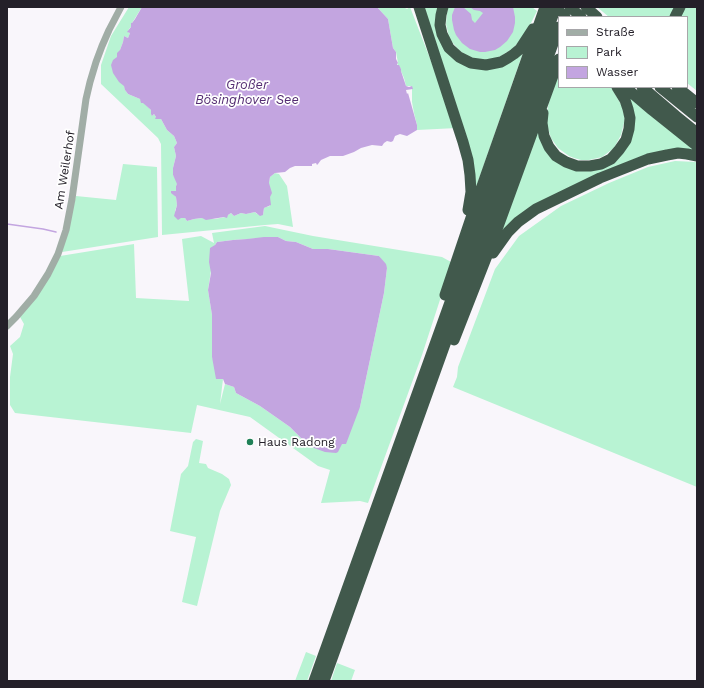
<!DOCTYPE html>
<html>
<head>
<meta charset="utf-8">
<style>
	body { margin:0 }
	#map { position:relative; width:704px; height:688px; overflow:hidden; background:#f9f6fb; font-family:"Work Sans",sans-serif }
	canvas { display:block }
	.frame { position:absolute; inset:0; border:8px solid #242029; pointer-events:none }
	.legend { position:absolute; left:558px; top:16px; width:130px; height:72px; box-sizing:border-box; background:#fff; border:1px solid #a7a6a9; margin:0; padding:5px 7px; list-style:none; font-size:12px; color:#242029 }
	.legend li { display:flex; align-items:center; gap:8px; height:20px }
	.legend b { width:20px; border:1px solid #a7a6a9 }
</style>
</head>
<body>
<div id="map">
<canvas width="704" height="688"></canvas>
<div class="frame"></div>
<ul class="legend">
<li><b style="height:5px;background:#a1ada6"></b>Straße</li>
<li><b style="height:11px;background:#b8f3d3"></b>Park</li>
<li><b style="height:11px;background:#c3a5e0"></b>Wasser</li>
</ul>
</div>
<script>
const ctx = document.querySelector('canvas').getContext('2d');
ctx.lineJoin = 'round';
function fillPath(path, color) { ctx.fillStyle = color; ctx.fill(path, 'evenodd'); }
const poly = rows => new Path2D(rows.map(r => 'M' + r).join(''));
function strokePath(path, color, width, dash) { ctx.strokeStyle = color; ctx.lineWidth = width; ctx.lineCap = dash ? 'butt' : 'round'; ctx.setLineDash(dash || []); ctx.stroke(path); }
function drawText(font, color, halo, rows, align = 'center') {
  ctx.font = font + ' "Work Sans",sans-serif'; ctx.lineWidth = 3.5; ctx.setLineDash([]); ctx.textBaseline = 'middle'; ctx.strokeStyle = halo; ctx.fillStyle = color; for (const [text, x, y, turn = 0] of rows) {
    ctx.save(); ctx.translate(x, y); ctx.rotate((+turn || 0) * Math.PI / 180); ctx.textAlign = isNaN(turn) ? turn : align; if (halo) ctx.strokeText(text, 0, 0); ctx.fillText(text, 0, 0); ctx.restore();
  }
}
const green = poly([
	[129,7,142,7,132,23,131,27,129,29,128,32,130,33,128,38,124,36,123,42,120,50,125,90,128,94,140,99,151,110,152,116,154,114,156,117,161,119,167,130,174,136,177,143,174,147,176,156,173,168,173,175,178,183,176,186,176,191,172,191,172,193,176,197,177,205,175,211,181,218,185,218,187,221,194,219,202,218,215,219,225,217,231,213,234,216,241,213,246,214,255,212,257,214,263,215,264,208,266,207,270,206,269,183,270,177,275,173,279,174,287,186,293,227,278,224,265,225,162,235,161,144,158,138,101,84,101,65,111,36],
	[377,7,403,7,407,9,410,7,457,128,417,130,417,125,414,113,412,102,412,86,406,86,404,78,401,71,401,69,398,65,397,64,398,63,396,52,393,48,388,19],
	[422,7,439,7,439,32,475,67,525,47,474,193],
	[448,7,532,7,537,11,528,29,518,43,512,49,501,56,494,59,486,60,475,59,464,54,459,50,452,42,449,37,446,24,447,13],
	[597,7,697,7,697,91,687,83,687,17,609,17],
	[559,73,559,87,611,87,622,106,625,119,621,135,614,148,602,157,589,160,581,160,574,158,569,156,558,148,551,138,547,125,547,113,549,100],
	[623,91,695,150,621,166,500,235,537,130,541,138,581,169,627,145],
	[675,161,697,162,697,487,453,387,457,377,458,367,495,269,519,236,561,206,609,183,648,167],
	[123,164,157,167,158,237,62,252,76,196,116,200],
	[265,226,313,236,442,257,451,262,451,266,422,355,368,503,360,501,321,503,330,470,318,466,250,417,197,405,191,433,15,413,10,405,10,377,13,354,10,346,20,337,24,324,20,317,60,256,134,244,136,298,189,301,182,239,201,236,214,243,212,233],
	[278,237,286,241,296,242,313,249,328,249,379,256,387,268,384,293,360,407,305,442,290,427,260,406,236,393,234,387,225,384,220,404,223,379,212,357,212,315,208,290,215,245,217,242,233,240],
	[196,439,203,441,199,463,206,464,208,468,222,474,229,479,231,485,220,511,197,606,182,602,196,537,170,531,181,474,188,466,193,442],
	[306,652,316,656,307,681,295,681],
	[337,663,355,670,351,681,331,681]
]);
const water = poly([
	[142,7,377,7,388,19,393,48,396,52,396,59,398,63,397,64,397,65,399,65,401,69,401,71,406,86,409,87,412,86,413,89,406,90,407,94,408,93,417,125,417,130,407,136,400,134,395,136,393,141,391,142,387,141,384,143,382,146,372,145,361,148,354,152,343,156,330,156,321,160,318,164,317,165,316,163,312,164,312,166,295,166,290,168,285,172,275,173,270,177,269,183,272,193,270,197,271,205,264,208,263,215,260,216,255,212,246,214,241,213,234,216,231,213,228,215,227,218,224,217,206,220,202,218,194,219,187,221,185,218,181,218,178,220,174,216,177,205,176,197,171,193,171,191,176,191,176,186,177,184,173,175,173,168,176,156,174,147,177,143,174,136,167,130,161,119,155,119,156,117,154,114,152,116,151,114,151,110,143,103,141,103,140,99,128,94,125,90,124,86,119,82,113,73,111,65,113,60,117,57,117,53,120,50,123,42,124,36,128,38,130,33,127,32,131,27,131,23,132,23,135,19],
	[455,7,463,7,471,14,472,20,475,23,483,13,480,11,474,10,470,7,513,7,515,17,515,23,513,32,507,41,500,47,495,50,485,52,480,52,470,49,462,43,456,35,454,30,452,20,452,15],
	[264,237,278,237,286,241,296,242,313,249,328,249,379,256,386,264,387,268,384,293,360,407,346,444,342,444,338,452,336,453,325,452,314,448,305,442,290,427,260,406,236,393,234,387,225,384,223,379,216,379,212,357,212,315,208,290,211,273,209,262,210,248,215,245,217,242,233,240,247,239]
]);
const stream = poly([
	[7,224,43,229,56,232]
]);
const tertiary = poly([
	[7,326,16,317,34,296,48,274,58,254,66,230,72,199,86,99,90,82,96,62,102,46,109,30,121,7]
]);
const motorway = poly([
	[419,7,463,142,468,160,470,175,471,192,468,210],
	[443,7,441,15,440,25,442,34,449,48,459,57,471,63,486,65,501,62,508,58,514,54,520,49,533,29],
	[555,7,565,17],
	[570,7,581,17],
	[586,7,597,17],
	[675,17,680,7],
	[625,87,652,110,697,146],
	[642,87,676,116,697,133],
	[660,87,697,117],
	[677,87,697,103],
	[543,113,542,123,544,136,549,147,556,156,566,162,577,166,590,166,601,164,611,159,619,150,626,140,629,129,630,118,628,109,625,100,617,87],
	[493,253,508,232,518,222,536,209,600,178,648,159,667,155,678,153,687,154,697,156],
	[445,295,474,209,545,7],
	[454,340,492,243,559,59],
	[314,681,556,7],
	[324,681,559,27]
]);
const markers = [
	[250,442,4,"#208057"]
];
const streetNames = [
	["Am Weilerhof",65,170,-81]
];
const poiNames = [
	["Haus Radong",258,442]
];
const waterNames = [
	["Großer",247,85],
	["Bösinghover See",247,100]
];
fillPath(green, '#b8f3d3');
fillPath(water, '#c3a5e0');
strokePath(stream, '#c3a5e0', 1.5);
strokePath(tertiary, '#a1ada6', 7);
strokePath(motorway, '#41594c', 11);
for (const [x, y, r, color] of markers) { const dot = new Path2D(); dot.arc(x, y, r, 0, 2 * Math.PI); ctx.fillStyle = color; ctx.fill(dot); strokePath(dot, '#fff', 1.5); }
drawText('12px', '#242029', '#fff', streetNames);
drawText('12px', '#242029', '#fff', poiNames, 'left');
drawText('italic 13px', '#542c72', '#fff', waterNames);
</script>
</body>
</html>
